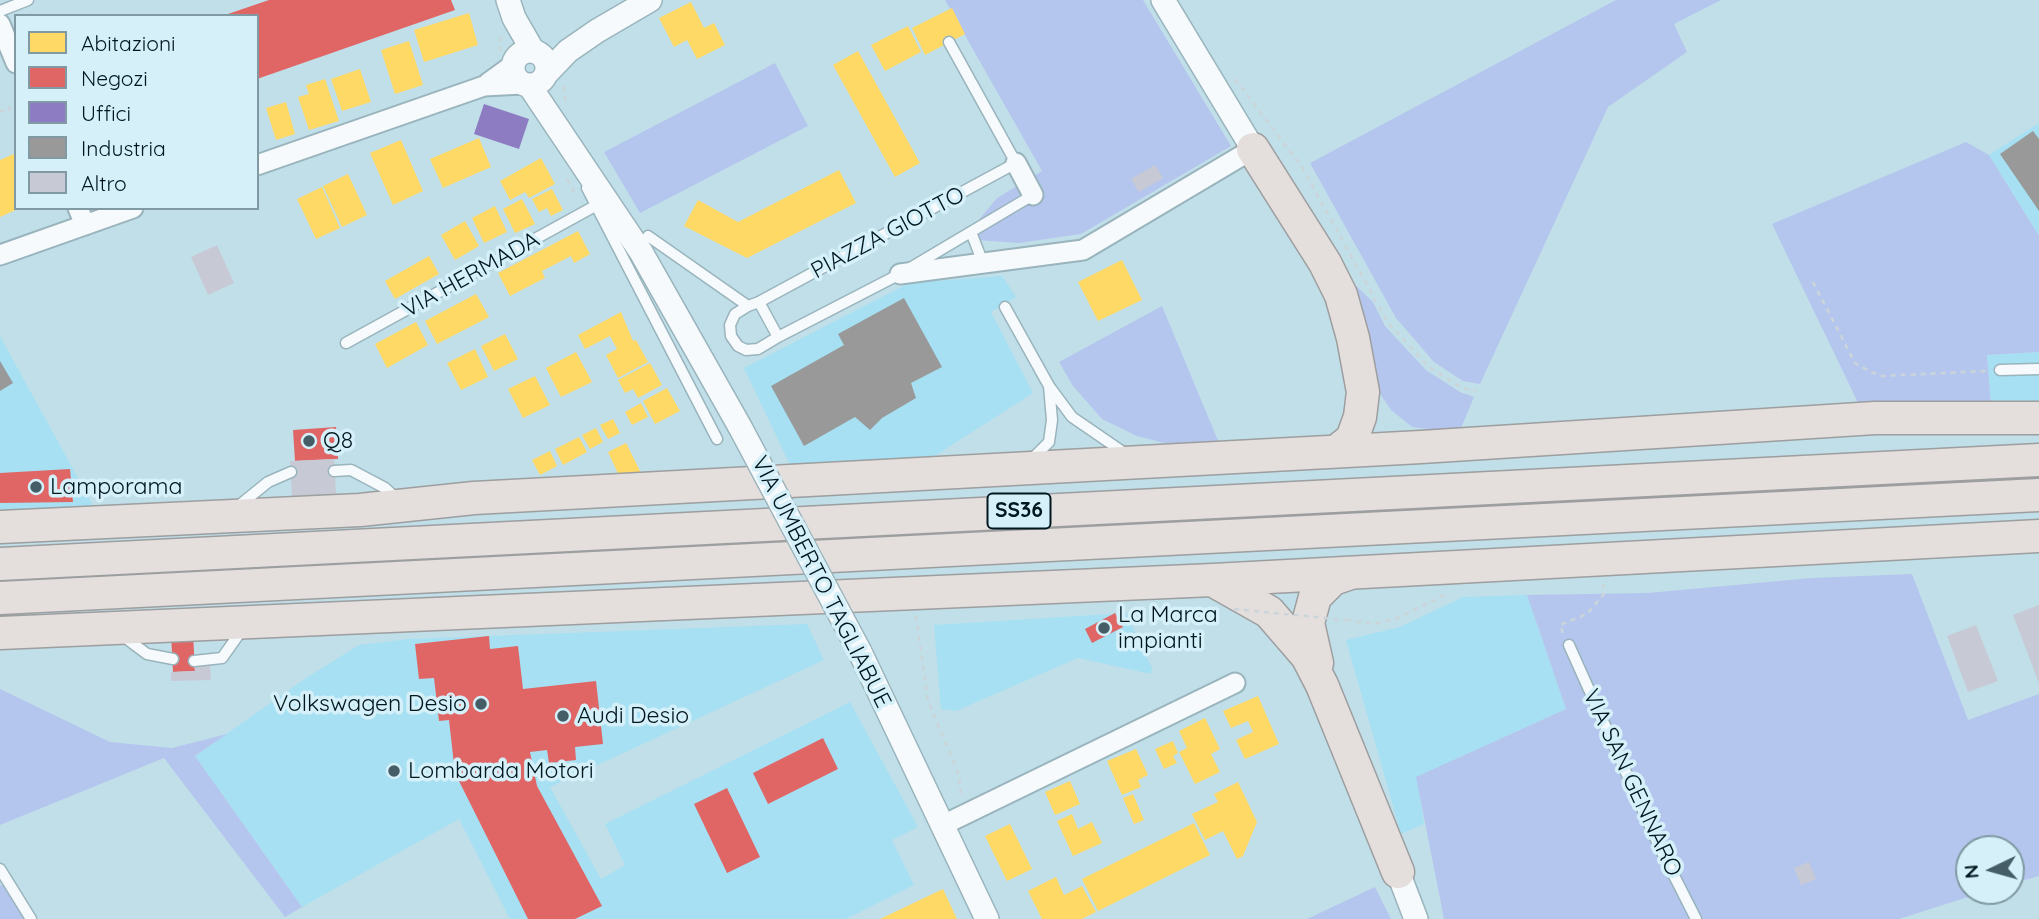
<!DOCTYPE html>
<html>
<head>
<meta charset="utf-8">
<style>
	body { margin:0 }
	#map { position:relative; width:2039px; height:919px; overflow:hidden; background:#c1dfe9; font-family:Quicksand,sans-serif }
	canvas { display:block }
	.legend { position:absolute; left:14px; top:14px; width:245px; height:196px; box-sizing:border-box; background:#d5f0f9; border:2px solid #8099a2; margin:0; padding:9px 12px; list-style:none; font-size:21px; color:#00171f }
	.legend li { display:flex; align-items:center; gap:14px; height:35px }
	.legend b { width:35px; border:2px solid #8099a2 }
	.north { position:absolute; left:1955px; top:835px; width:70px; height:70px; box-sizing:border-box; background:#d5f0f9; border:2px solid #8099a2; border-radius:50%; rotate:265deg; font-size:19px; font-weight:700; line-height:28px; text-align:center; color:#00171f }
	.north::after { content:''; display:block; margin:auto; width:24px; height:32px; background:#445d66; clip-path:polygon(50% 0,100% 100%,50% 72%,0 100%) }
</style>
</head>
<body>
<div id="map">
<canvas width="2039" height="919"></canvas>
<ul class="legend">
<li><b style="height:19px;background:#ffd966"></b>Abitazioni</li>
<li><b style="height:19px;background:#e06666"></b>Negozi</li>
<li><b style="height:19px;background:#8e7cc3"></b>Uffici</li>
<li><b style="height:19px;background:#999"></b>Industria</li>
<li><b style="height:19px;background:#c7cad5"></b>Altro</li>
</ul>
<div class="north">N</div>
</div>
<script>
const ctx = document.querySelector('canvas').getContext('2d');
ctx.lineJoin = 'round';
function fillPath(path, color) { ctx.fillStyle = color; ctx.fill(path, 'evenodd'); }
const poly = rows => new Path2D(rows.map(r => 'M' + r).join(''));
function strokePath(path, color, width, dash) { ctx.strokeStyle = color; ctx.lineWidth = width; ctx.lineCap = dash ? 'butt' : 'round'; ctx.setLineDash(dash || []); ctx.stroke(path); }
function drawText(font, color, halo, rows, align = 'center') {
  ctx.font = font + ' Quicksand,sans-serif'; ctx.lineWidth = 7; ctx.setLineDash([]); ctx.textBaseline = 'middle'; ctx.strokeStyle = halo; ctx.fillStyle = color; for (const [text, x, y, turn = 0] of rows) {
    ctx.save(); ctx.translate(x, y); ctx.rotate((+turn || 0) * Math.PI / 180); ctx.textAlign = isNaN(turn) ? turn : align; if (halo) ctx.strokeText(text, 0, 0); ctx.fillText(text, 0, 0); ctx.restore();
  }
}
const built = poly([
	[2039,123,2039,236,1989,155],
	[1002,276,1016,297,991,312,1033,393,927,461,791,467,744,368,909,283],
	[0,336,96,511,0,518],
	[2039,352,2039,401,1991,405,1987,355],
	[1527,595,1566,709,1417,777,1424,824,1401,834,1346,640,1400,627,1463,597],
	[1126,613,1152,668,1151,674,1078,658,956,711,941,709,934,625],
	[807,624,824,660,550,787,601,879,625,865,605,824,850,702,918,827,892,840,914,885,846,919,510,919,459,819,302,907,195,756,306,678,359,645,409,639]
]);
const green = poly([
	[945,0,1143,0,1231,146,1081,234,1019,243,963,239,997,198,1042,171],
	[1616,0,1721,0,1674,24,1687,52,1608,107,1480,384,1463,381,1434,362,1396,318,1310,163],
	[775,63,808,126,640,213,604,152],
	[1966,142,1989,155,2039,236,2039,352,1987,355,1991,405,1861,409,1772,224],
	[1346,276,1373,302,1385,326,1426,370,1460,392,1474,397,1459,433,1412,427,1391,410,1374,385],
	[1162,306,1219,443,1172,445,1137,436,1102,419,1073,386,1059,362],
	[1912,574,1968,720,2039,694,2039,876,2011,884,2011,849,1969,849,1969,891,1987,891,1899,919,1444,919,1416,777,1566,709,1527,595,1648,593,1812,578],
	[0,689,110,742,172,748,227,734,195,756,302,907,285,917,164,758,0,825],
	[0,885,5,886,26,919,0,919],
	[1375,887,1391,919,1307,919]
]);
const homes = poly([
	[691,2,704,28,714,23,725,45,697,59,687,40,674,47,659,18],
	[952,8,965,34,925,55,912,28],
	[469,13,478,45,424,62,414,30],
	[908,26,921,52,885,71,871,45],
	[409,41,423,85,395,94,381,50],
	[858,51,920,163,895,177,833,65],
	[360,69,371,102,342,111,331,79],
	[325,79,339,121,309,130,298,97,309,94,306,85],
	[286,102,295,134,276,140,266,108],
	[479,138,491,167,443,188,430,159],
	[401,140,423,191,393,205,370,153],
	[16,153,16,208,20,208,0,217,0,160],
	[541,158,555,184,529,198,525,192,510,200,500,181],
	[839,170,856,203,747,258,684,226,698,200,738,222],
	[348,174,367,215,342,227,323,186],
	[322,187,340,228,316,239,297,199],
	[552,189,563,210,551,216,547,208,539,212,532,199],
	[522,199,535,224,515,233,503,209],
	[495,206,507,232,484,243,472,218],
	[465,221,479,246,455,260,441,235],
	[578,231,590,254,574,263,571,256,542,271,545,278,510,296,498,273],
	[429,256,439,274,395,299,385,281],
	[1122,260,1142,300,1098,321,1078,282],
	[476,294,489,317,437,344,425,321],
	[621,312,633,341,636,340,648,362,618,378,606,355,617,349,610,336,585,349,578,335],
	[416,322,428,345,387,368,375,344],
	[505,334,518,359,494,371,481,346],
	[475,349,488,377,461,390,447,363],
	[576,352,592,382,561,397,546,368],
	[650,363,662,385,638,398,633,389,625,393,618,380],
	[535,376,550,405,523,418,508,389],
	[667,388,680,411,655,424,643,401],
	[641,403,648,417,632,425,625,412],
	[613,419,620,433,608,439,600,425],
	[596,428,603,442,590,449,582,435],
	[579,437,587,452,563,465,555,449],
	[626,443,641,473,622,482,608,452],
	[550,451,557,466,540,475,532,460],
	[1258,696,1279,744,1245,759,1236,740,1253,732,1248,721,1231,728,1223,711],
	[1205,718,1220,749,1211,754,1220,772,1195,784,1179,752,1187,748,1179,731],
	[1173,741,1178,753,1173,756,1177,763,1164,769,1155,749],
	[1136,749,1148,775,1138,780,1141,787,1122,795,1107,761],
	[1070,781,1080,804,1055,815,1045,792],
	[1238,782,1257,822,1243,856,1237,859,1223,831,1205,840,1192,814,1218,802,1214,794],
	[1133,794,1144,820,1134,824,1123,798],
	[1072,814,1078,829,1092,822,1102,843,1073,856,1057,821],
	[1194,823,1210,855,1098,911,1082,879],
	[1010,824,1032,869,1007,881,985,836],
	[1056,877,1064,895,1082,886,1096,912,1082,919,1042,919,1028,891],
	[943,889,957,919,880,919]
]);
const shops = poly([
	[269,0,451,0,455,10,257,79,257,16,225,15],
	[336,427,338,459,295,461,293,430],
	[70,469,73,502,0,503,0,473],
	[1115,613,1123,627,1092,643,1085,629],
	[193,633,195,671,173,672,171,634],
	[489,636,490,649,518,646,523,689,596,681,603,744,575,747,576,760,549,763,547,750,530,752,537,786,602,906,575,919,528,919,455,773,449,720,439,721,434,678,419,679,415,644],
	[823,738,838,769,768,804,753,773],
	[727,788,760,857,727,873,694,804]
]);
const offices = poly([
	[484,104,529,119,519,149,474,134]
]);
const industry = poly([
	[2033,131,2039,139,2039,211,2000,154],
	[904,298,942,367,911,383,916,398,882,418,870,430,855,417,804,446,771,386,844,345,838,334],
	[0,361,13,383,0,391]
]);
const building = poly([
	[1155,165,1163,178,1139,192,1131,179],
	[217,245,234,283,208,295,191,257],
	[334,459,336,494,292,497,290,461],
	[2039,605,2039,683,2013,615],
	[1976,625,1998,681,1968,692,1947,636],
	[210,665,211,680,171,681,171,672,195,671,194,666],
	[1809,862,1816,879,1801,885,1794,868]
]);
const path = poly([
	[500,51,501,37],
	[1235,79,1302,167,1388,323,1429,367,1462,388,1476,391],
	[563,86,566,103],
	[0,112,9,107,11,113,16,111],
	[567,179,574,192],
	[1813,282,1855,363,1871,372,1882,376,1988,371],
	[916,616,928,701,959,775,961,798],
	[1346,620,1372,624,1395,619,1449,593],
	[1563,633,1560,625,1587,614,1604,594,1603,584]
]);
const service = poly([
	[0,11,28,0],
	[587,188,717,439],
	[971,232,983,263],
	[648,236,748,306,759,302,778,337,900,274,1033,195],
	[759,302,1016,163,949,42],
	[748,306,735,314,730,325,731,336,738,346,746,350,758,349,778,337],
	[1005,307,1049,386,1072,417,1123,452],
	[346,343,595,206],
	[2000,370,2039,369],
	[1030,461,1049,442,1052,420,1049,386],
	[334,471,351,470,385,488,396,498],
	[236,508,268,482,291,472],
	[123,636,147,654,173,659],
	[1569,645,1659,846,1696,919],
	[194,661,222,658,244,627],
	[0,869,31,919]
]);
const minor = poly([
	[0,24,16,63],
	[488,83,513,65],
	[1016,163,1033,195],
	[257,165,484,86,523,84],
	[78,208,85,225],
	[0,255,133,208],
	[900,274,1083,250,1253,149],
	[943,825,1235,683]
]);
const tertiary = poly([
	[508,0,514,18,533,51],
	[1163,0,1253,149],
	'513 68a17 17 0 1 1 34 0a17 17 0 1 1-34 0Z',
	[546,74,568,51,597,31,650,0],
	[529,85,641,252,740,427],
	[860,652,987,919],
	[1398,872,1416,919]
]);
const trunk = poly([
	[1253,149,1325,263,1341,295,1353,338,1363,392,1360,417,1352,439,1337,451],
	[0,527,360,510,474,498,1421,447,1875,418,2039,418],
	[0,564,2039,460],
	[1214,581,1269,612,1307,656,1322,685,1398,872],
	[0,598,2039,495],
	[0,633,1213,580,2039,536],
	[1317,663,1308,623,1315,597,1333,579,1351,573]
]);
const pathBridge = poly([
	[1234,609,1346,620]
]);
const tertiaryBridge = poly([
	[740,427,860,652]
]);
const markers = [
	[309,441,7,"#445d66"],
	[36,487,7,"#445d66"],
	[1104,628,7,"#445d66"],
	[481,704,7,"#445d66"],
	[563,716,7,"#445d66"],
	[394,771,7,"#445d66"]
];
const shields = [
	[1019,511,63]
];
const shieldNames = [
	["SS36",1019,511]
];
const streetNames = [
	["PIAZZA GIOTTO",888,233,-28],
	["VIA HERMADA",471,275,-29],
	["VIA UMBERTO TAGLIABUE",821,582,63],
	["VIA SAN GENNARO",1632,783,65]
];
const poiNames = [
	["Q8",323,441],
	["Lamporama",50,487],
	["La Marca",1118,615],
	["impianti",1118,641],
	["Volkswagen Desio",467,704,"right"],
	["Audi Desio",577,716],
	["Lombarda Motori",408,771]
];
fillPath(built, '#a6e0f2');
fillPath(green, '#b5c6ee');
fillPath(homes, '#ffd966');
fillPath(shops, '#e06666');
fillPath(offices, '#8e7cc3');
fillPath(industry, '#999');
fillPath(building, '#c7cad5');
strokePath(service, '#99b4bc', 13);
strokePath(minor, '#99b4bc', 23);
strokePath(tertiary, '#99b4bc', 26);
strokePath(trunk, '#9c9e9f', 35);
strokePath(path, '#cbd5d9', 2.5, [5, 5]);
strokePath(service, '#f6fafc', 10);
strokePath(minor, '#f6fafc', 19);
strokePath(tertiary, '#f6fafc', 23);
strokePath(trunk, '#e4dedc', 32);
strokePath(tertiaryBridge, '#99b4bc', 26, []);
strokePath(pathBridge, '#cbd5d9', 2.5, [5, 5]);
strokePath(tertiaryBridge, '#f6fafc', 23);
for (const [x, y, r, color] of markers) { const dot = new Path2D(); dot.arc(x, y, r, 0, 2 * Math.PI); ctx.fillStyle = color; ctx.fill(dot); strokePath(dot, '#d5f0f9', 2.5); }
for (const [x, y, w] of shields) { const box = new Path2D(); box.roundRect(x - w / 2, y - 17.5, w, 35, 5); ctx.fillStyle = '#d5f0f9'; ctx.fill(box); strokePath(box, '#00171f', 2); }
drawText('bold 21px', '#00171f', null, shieldNames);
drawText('23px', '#00171f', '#d5f0f9', streetNames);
drawText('23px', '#00171f', '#d5f0f9', poiNames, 'left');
</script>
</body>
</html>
